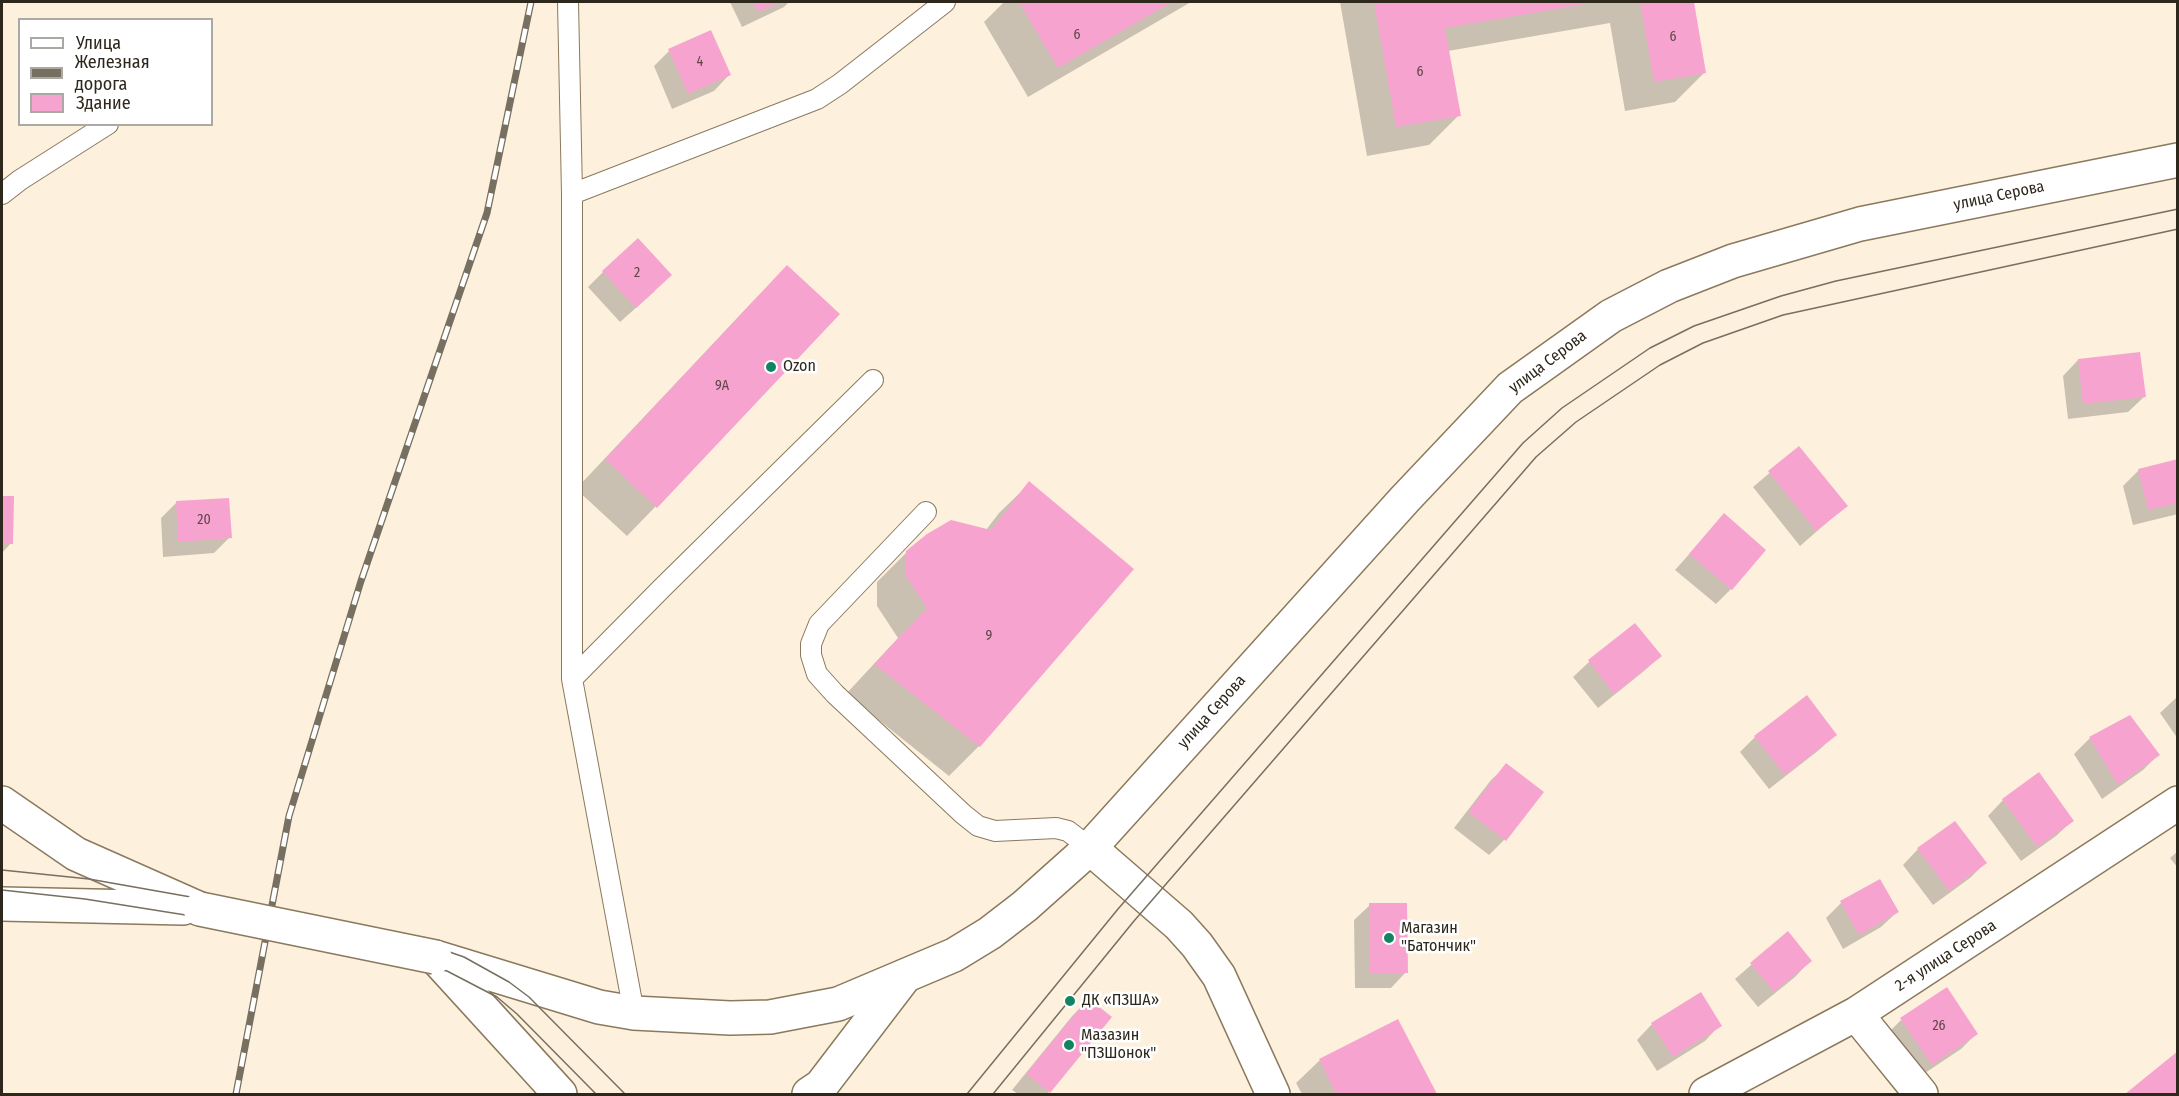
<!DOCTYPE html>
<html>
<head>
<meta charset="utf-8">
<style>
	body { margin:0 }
	#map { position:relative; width:2179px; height:1096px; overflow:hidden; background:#fdf1de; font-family:"Fira Sans Condensed",sans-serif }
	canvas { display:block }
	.frame { position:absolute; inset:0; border:3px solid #2e271b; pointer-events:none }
	.legend { position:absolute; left:18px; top:18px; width:195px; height:108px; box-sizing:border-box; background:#fff; border:2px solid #aba9a4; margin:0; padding:8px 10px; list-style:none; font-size:18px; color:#2e271b }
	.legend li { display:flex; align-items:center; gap:12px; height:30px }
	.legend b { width:30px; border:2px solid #aba9a4 }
</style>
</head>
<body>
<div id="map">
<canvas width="2179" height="1096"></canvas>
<div class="frame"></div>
<ul class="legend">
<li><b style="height:8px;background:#fff"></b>Улица</li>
<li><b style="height:8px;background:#776f60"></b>Железная дорога</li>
<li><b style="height:16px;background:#f7a3d0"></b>Здание</li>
</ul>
</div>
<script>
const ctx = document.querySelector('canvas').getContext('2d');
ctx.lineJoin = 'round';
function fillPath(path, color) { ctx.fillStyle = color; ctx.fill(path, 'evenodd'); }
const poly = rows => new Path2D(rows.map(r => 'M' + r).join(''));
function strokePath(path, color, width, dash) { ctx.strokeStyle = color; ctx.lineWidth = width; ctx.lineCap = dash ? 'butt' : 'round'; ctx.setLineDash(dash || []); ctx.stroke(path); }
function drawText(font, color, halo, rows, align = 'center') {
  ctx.font = font + ' "Fira Sans Condensed",sans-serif'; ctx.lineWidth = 5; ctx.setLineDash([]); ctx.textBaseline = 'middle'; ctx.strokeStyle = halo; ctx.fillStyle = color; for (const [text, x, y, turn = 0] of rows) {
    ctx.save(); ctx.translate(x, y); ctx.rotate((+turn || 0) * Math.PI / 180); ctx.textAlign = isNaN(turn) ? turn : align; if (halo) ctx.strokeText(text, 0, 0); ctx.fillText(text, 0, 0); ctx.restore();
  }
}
const shadow = poly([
	[730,2,789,2,784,7,742,27],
	[1004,2,1191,2,1028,97,984,22],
	[1340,2,1692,2,1705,72,1675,102,1625,111,1610,23,1448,51,1459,115,1429,145,1367,156],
	[669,51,729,75,714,91,672,109,654,66],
	[603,272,655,291,620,322,588,287],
	[758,296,656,506,627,536,576,489],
	[2078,360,2144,397,2128,412,2068,419,2063,376],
	[1799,448,1846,506,1800,546,1753,487],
	[2178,461,2178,514,2133,525,2123,486,2139,470],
	[1029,484,1132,569,979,746,949,776,846,694,898,638,877,606,877,582,907,552,986,530,999,513],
	[2,497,12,497,11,543,2,553],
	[176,503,230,537,214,553,163,557,161,518],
	[1724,515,1731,589,1716,604,1675,570],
	[1635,625,1660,656,1644,671,1598,708,1573,677,1589,662],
	[2178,696,2178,739,2160,713],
	[2130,717,2158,755,2143,770,2102,799,2074,754,2089,739],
	[1835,735,1819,750,1769,789,1740,752,1755,737],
	[1507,765,1505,839,1489,855,1454,828,1491,780],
	[2003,800,2072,821,2056,836,2021,861,1988,816],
	[1918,849,1985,863,1970,878,1933,905,1903,865],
	[2178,851,2178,868,2170,858],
	[1841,903,1897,912,1881,927,1843,949,1826,918],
	[1370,905,1406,972,1391,988,1355,988,1354,920],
	[1788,933,1810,961,1795,977,1758,1007,1735,979],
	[1088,1000,1049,1092,1047,1094,1018,1094,1012,1090,1073,1015],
	[1901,1020,1976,1034,1961,1049,1916,1079,1886,1035],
	[1398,1021,1435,1094,1302,1094,1296,1083,1319,1061],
	[1652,1024,1720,1025,1705,1041,1657,1071,1637,1040],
	[2178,1053,2178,1094,2127,1094]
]);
const building = poly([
	[753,2,780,2,758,12],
	[1019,2,1172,2,1058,68],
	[1374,2,1591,2,1591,3,1445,28,1461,116,1396,127],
	[1640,2,1694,2,1706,73,1654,82],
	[711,30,731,75,688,94,668,49],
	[638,238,672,275,636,308,602,271],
	[787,265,840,314,657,508,605,459],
	[2140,352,2146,397,2083,404,2078,359],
	[1799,446,1848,506,1816,531,1768,471],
	[2178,459,2178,503,2148,510,2138,469],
	[1029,481,1134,569,980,747,874,664,927,608,906,576,906,551,927,534,951,520,991,530],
	[2,496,14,496,13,544,2,544],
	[229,498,232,538,178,542,176,501],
	[1724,513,1766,550,1732,590,1689,554],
	[1635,623,1662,656,1614,694,1588,660],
	[1807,695,1837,735,1785,775,1754,736],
	[2130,715,2160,755,2118,785,2089,737],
	[1506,763,1544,792,1506,841,1468,812],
	[2039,772,2074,821,2037,847,2002,799],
	[1955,821,1987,863,1949,891,1917,848],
	[1880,879,1899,912,1859,935,1840,901],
	[1369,903,1407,903,1408,973,1370,973],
	[1788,931,1812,961,1774,992,1750,963],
	[1947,987,1978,1034,1932,1065,1900,1018],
	[1701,992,1722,1026,1673,1057,1651,1023],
	[1088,998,1112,1017,1050,1093,1026,1074],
	[1398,1019,1437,1094,1336,1094,1319,1059],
	[2178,1051,2178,1094,2125,1094]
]);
const lane = poly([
	[568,2,572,194,572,679],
	[2,194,20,180,108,124],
	[572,194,817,99,840,84,945,2],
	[926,512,819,624,811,644,811,655,817,674,835,694,963,814,978,826,995,831,1056,828,1068,831,1090,848],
	[634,1013,572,679,663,587,873,380]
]);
const street = poly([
	[1856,1014,1921,1094],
	[1706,1094,1856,1014,2178,803]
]);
const secondary = poly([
	[1090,848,1179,925,1197,945,1219,976,1273,1094],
	[435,957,560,1094],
	[809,1094,821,1086,905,976]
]);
const primary = poly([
	[2,803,76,854,200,909],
	[2,904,183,908],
	[435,957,599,1007,634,1013,730,1018,770,1017,838,1004,954,955,990,933,1025,906,1090,848,1405,499,1510,388,1611,316,1669,286,1733,261,1860,224,2178,160]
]);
const tram = poly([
	[2,870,89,879,202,899,438,948,464,957,509,982,529,997,625,1094],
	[2,890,85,899,198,917,447,971,497,997,517,1014,596,1094],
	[967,1094,1118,909,1523,443,1562,408,1650,348,1694,326,1781,296,1836,281,2178,209],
	[993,1094,1134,921,1536,457,1576,422,1660,365,1703,343,1783,315,2178,229]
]);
const rail = poly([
	[236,1094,289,816,361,581,487,213,531,2]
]);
const primaryBridge = poly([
	[200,909,435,957]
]);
const markers = [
	[771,367,6,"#138462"],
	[1389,938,6,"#138462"],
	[1070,1001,6,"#138462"],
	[1069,1045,6,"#138462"]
];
const numberNames = [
	["6",1077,35],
	["6",1673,37],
	["4",700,62],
	["6",1420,72],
	["2",637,273],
	["9А",722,386],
	["20",204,520],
	["9",989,636],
	["26",1939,1026]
];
const streetNames = [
	["улица Серова",1999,196,-12],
	["улица Серова",1548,362,-37],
	["улица Серова",1212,712,-48],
	["2-я улица Серова",1946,956,-33]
];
const poiNames = [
	["Ozon",783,367],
	["Магазин",1401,929],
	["\"Батончик\"",1401,947],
	["ДК «ПЗША»",1082,1001],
	["Мазазин",1081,1036],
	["\"ПЗШонок\"",1081,1054]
];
fillPath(shadow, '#0003');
fillPath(building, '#f7a3d0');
strokePath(lane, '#8b795d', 22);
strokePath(street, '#8b795d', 36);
strokePath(secondary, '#8b795d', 36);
strokePath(primary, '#8b795d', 36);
strokePath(lane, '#fff', 20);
strokePath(street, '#fff', 33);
strokePath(secondary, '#fff', 33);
strokePath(primary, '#fff', 33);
strokePath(tram, '#776f60', 1.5);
strokePath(rail, '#776f60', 7);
strokePath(rail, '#fff', 4.5, [14]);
strokePath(primaryBridge, '#8b795d', 36, []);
strokePath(primaryBridge, '#fff', 33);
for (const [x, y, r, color] of markers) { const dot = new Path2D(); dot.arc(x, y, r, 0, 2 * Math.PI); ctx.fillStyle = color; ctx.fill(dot); strokePath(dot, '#fff', 2); }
drawText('14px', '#604648', null, numberNames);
drawText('16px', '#2e271b', '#fff', streetNames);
drawText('16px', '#2e271b', '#fff', poiNames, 'left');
</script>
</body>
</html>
